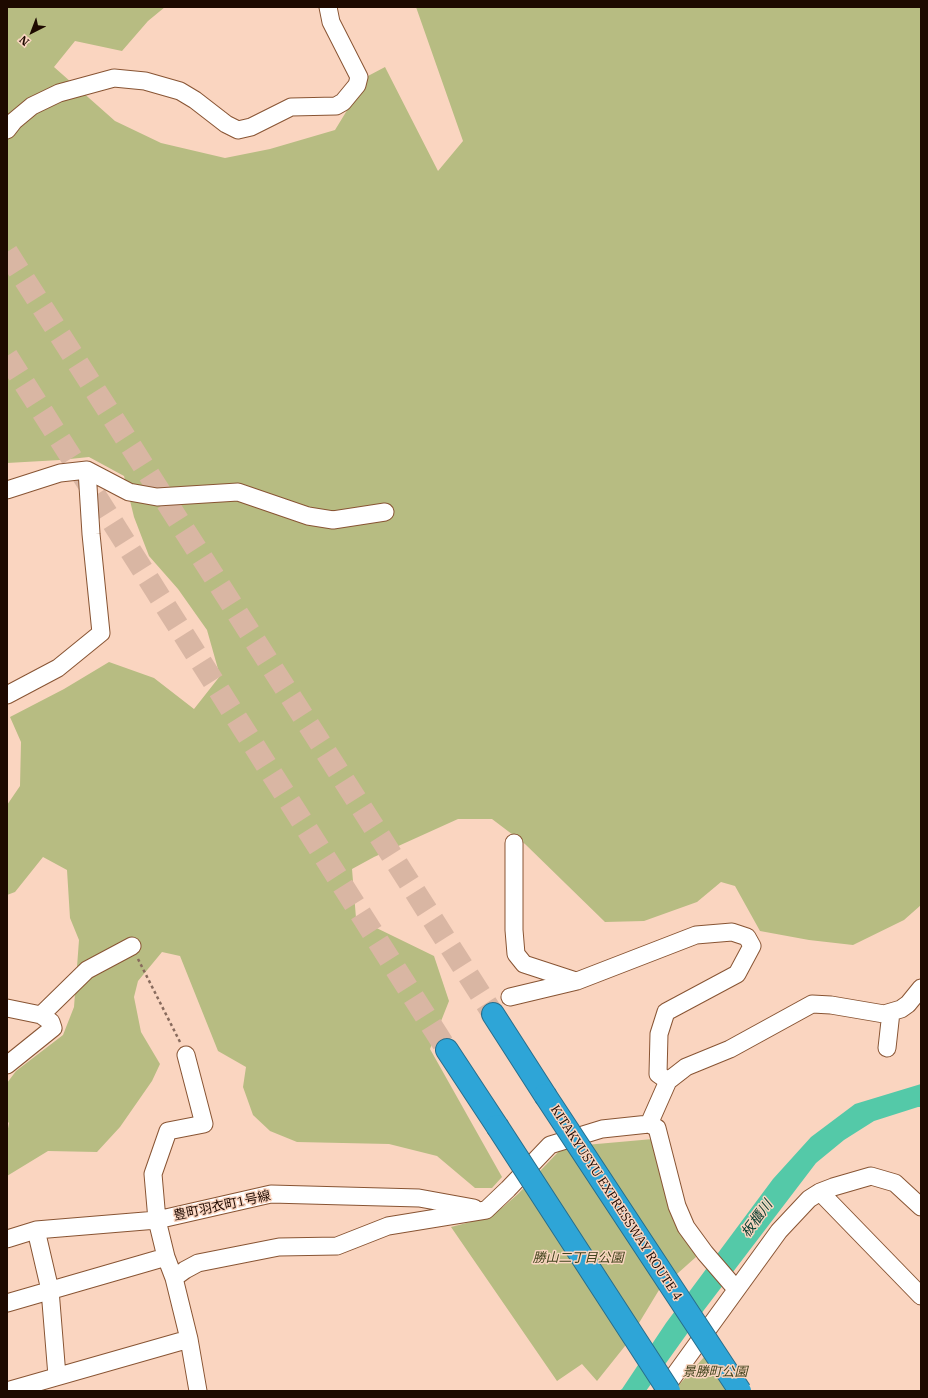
<!DOCTYPE html>
<html>
<head>
<meta charset="utf-8">
<style>
	body { margin:0 }
	#map { position:relative; width:928px; height:1398px; overflow:hidden; background:#fad5c0; font-family:"IBM Plex Serif",serif }
	canvas { display:block }
	.frame { position:absolute; inset:0; border:8px solid #1d0900; pointer-events:none }
	.north { position:absolute; left:12px; top:12px; width:40px; height:40px; -webkit-text-stroke:3px #fad5c0; paint-order:stroke; rotate:222deg; font-size:11px; font-weight:700; line-height:16px; text-align:center; color:#1d0900 }
	.north::after { content:''; display:block; margin:auto; width:14px; height:18px; background:#1d0900; clip-path:polygon(50% 0,100% 100%,50% 72%,0 100%) }
</style>
</head>
<body>
<div id="map">
<canvas width="928" height="1398"></canvas>
<div class="frame"></div>
<div class="north">N</div>
</div>
<script>
const ctx = document.querySelector('canvas').getContext('2d');
ctx.lineJoin = 'round';
function fillPath(path, color) { ctx.fillStyle = color; ctx.fill(path, 'evenodd'); }
const poly = rows => new Path2D(rows.map(r => 'M' + r).join(''));
function strokePath(path, color, width, dash) { ctx.strokeStyle = color; ctx.lineWidth = width; ctx.lineCap = dash ? 'butt' : 'round'; ctx.setLineDash(dash || []); ctx.stroke(path); }
function drawText(font, color, halo, rows, align = 'center') {
  ctx.font = font + ' "IBM Plex Serif","Noto Sans JP",serif'; ctx.lineWidth = 3; ctx.setLineDash([]); ctx.textBaseline = 'middle'; ctx.strokeStyle = halo; ctx.fillStyle = color; for (const [text, x, y, turn = 0] of rows) {
    ctx.save(); ctx.translate(x, y); ctx.rotate((+turn || 0) * Math.PI / 180); ctx.textAlign = isNaN(turn) ? turn : align; if (halo) ctx.strokeText(text, 0, 0); ctx.fillText(text, 0, 0); ctx.restore();
  }
}
const green = poly([
	[7,7,165,7,148,21,122,51,75,41,54,67,115,121,161,143,225,158,270,149,335,130,368,76,385,67,438,171,463,141,416,7,921,7,921,905,904,920,853,945,809,940,760,931,735,886,721,882,697,902,644,921,605,922,525,844,492,819,458,819,374,857,352,869,356,918,434,956,449,1001,430,1049,502,1177,492,1188,475,1188,437,1156,389,1144,297,1142,270,1131,253,1115,243,1087,246,1067,218,1051,180,956,162,952,138,981,134,997,141,1032,160,1064,152,1081,120,1127,97,1152,48,1151,7,1176,7,1134,9,1123,7,1121,7,1083,16,1071,63,1035,74,1007,79,940,70,918,67,870,43,857,15,892,7,895,7,805,20,786,21,742,10,717,64,689,109,662,154,678,194,709,220,676,207,630,178,589,149,556,134,517,124,476,89,457,60,460,7,463],
	[653,1139,656,1142,696,1257,659,1290,625,1346,597,1381,582,1364,557,1381,451,1227,486,1218,503,1207,518,1194,563,1147],
	[715,1345,752,1391,673,1391,678,1386]
]);
const water = poly([
	[921,1084,921,1107,918,1107,874,1121,844,1140,816,1163,704,1310,646,1391,619,1391,622,1389,666,1323,773,1179,811,1137,855,1104]
]);
const highwayTunnel = poly([
	[7,252,493,1014],
	[7,356,447,1050]
]);
const path = poly([
	[138,959,180,1042]
]);
const minor = poly([
	[7,130,14,121,32,106,59,93,114,78,145,81,180,91,195,100,226,124,238,130,251,127,291,107,336,106,343,102,357,85,359,77,331,22,328,7],
	[7,490,60,473,87,470,129,492,157,497,238,492,308,516,333,520,385,512],
	[7,695,58,668,101,633,91,534,87,470],
	[514,843,514,930,516,954,524,964,576,981],
	[510,997,577,981,696,935,732,932,747,937,752,946,737,974,666,1012,659,1034,658,1074,668,1081],
	[7,1008,41,1015,51,1022,53,1028,7,1065],
	[41,1015,87,970,132,946],
	[887,1048,891,1012],
	[649,1124,657,1128,677,1206,686,1227,705,1253,736,1289],
	[820,1192,921,1296],
	[36,1230,50,1290,57,1376],
	[7,1239,36,1230,157,1220,271,1194,419,1198,474,1208],
	[174,1278,166,1257,157,1220,153,1174,168,1131,204,1124,186,1055],
	[7,1303,166,1257],
	[7,1391,189,1339],
	[198,1391,189,1339,174,1278,185,1270,198,1263,279,1247,337,1246,388,1226,486,1210,508,1189,550,1145,602,1129,649,1124,668,1081,686,1067,730,1049,812,1004,831,1005,884,1014,901,1009,908,1004,921,988],
	[663,1391,779,1231,809,1199,820,1192,833,1187,871,1176,895,1183,921,1207]
]);
const highway = poly([
	[493,1014,545,1095],
	[447,1050,497,1126]
]);
const highwayBridge = poly([
	[545,1095,740,1391],
	[497,1126,669,1391]
]);
const streetNames = [
	["KITAKYUSYU EXPRESSWAY ROUTE 4",616,1203,57],
	["豊町羽衣町1号線",222,1206,-12]
];
const parkNames = [
	["勝山二丁目公園",578,1258],
	["景勝町公園",715,1372]
];
const waterNames = [
	["板櫃川",757,1219,-54]
];
fillPath(green, '#b7bc82');
fillPath(water, '#54c9a8');
strokePath(highwayTunnel, '#d9b6a3', 22, [22, 11]);
strokePath(minor, '#885433', 19);
strokePath(highway, '#286e8c', 24);
strokePath(path, '#886b5d', 2.5, [3, 3]);
strokePath(minor, '#fff', 17);
strokePath(highway, '#2ea5d7', 22);
strokePath(highwayBridge, '#286e8c', 24, []);
strokePath(highwayBridge, '#2ea5d7', 22);
drawText('13px', '#1d0900', '#fad5c0', streetNames);
drawText('italic 13px', '#42441d', '#fad5c0', parkNames);
drawText('italic 14px', '#0c4133', '#fad5c0', waterNames);
</script>
</body>
</html>
